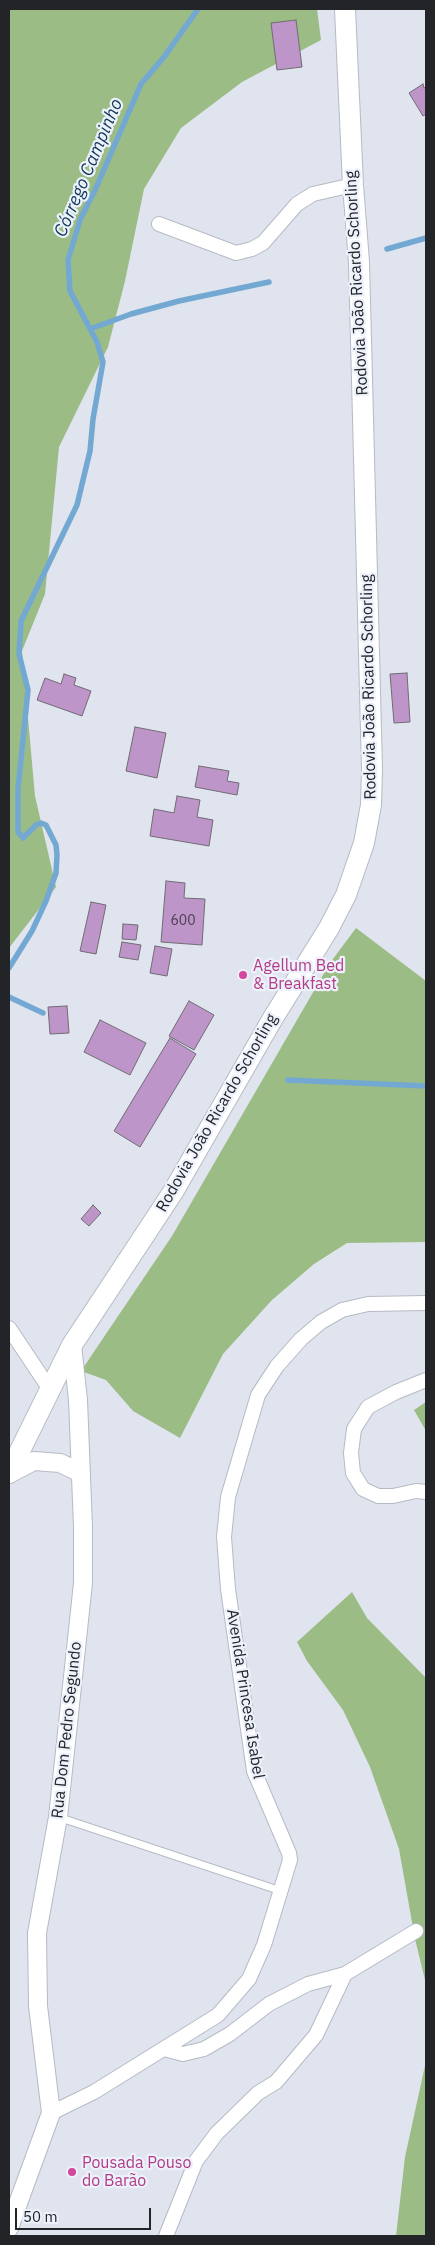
<!DOCTYPE html>
<html>
<head>
<meta charset="utf-8">
<style>
	body { margin:0 }
	#map { position:relative; width:435px; height:2245px; overflow:hidden; background:#dfe4ee; font-family:"IBM Plex Sans",sans-serif }
	canvas { display:block }
	.frame { position:absolute; inset:0; border:10px solid #222428; pointer-events:none }
	.scale { position:absolute; left:15px; top:2208px; width:136px; height:22px; box-sizing:border-box; border:2px solid #222428; border-top:0; padding-left:6px; font-size:15px; line-height:18px; white-space:nowrap; color:#222428; -webkit-text-stroke:4px #ecf1fb; paint-order:stroke }
</style>
</head>
<body>
<div id="map">
<canvas width="435" height="2245"></canvas>
<div class="frame"></div>
<div class="scale">50 m</div>
</div>
<script>
const ctx = document.querySelector('canvas').getContext('2d');
ctx.lineJoin = 'round';
function fillPath(path, color) { ctx.fillStyle = color; ctx.fill(path, 'evenodd'); }
const poly = rows => new Path2D(rows.map(r => 'M' + r).join(''));
function strokePath(path, color, width, dash) { ctx.strokeStyle = color; ctx.lineWidth = width; ctx.lineCap = dash ? 'butt' : 'round'; ctx.setLineDash(dash || []); ctx.stroke(path); }
function drawText(font, color, halo, rows, align = 'center') {
  ctx.font = font + ' "IBM Plex Sans",sans-serif'; ctx.lineWidth = 4.5; ctx.setLineDash([]); ctx.textBaseline = 'middle'; ctx.strokeStyle = halo; ctx.fillStyle = color; for (const [text, x, y, turn = 0] of rows) {
    ctx.save(); ctx.translate(x, y); ctx.rotate((+turn || 0) * Math.PI / 180); ctx.textAlign = isNaN(turn) ? turn : align; if (halo) ctx.strokeText(text, 0, 0); ctx.fillText(text, 0, 0); ctx.restore();
  }
}
const forest = poly([
	[9,9,317,9,321,40,242,82,181,128,144,189,125,281,108,347,59,447,45,594,22,651,35,796,56,887,9,948],
	[356,928,426,981,426,1242,347,1243,314,1264,272,1300,223,1354,180,1438,133,1411,106,1380,81,1371,172,1236,330,963],
	[426,1402,426,1431,414,1410],
	[352,1592,367,1618,426,1678,426,1984,415,1939,399,1849,370,1767,343,1710,307,1661,297,1642],
	[426,2061,426,2236,396,2236,405,2157]
]);
const stream = poly([
	[387,249,426,238],
	[90,329,131,314,179,301,269,282],
	[9,968,32,931,46,901,56,873,57,855,56,845,46,825,41,823,36,825,23,838,18,832,18,789,28,690,19,654,21,621,77,505,90,451,93,419,103,362,97,342,70,291,68,260,80,220,96,188,141,84,164,57,198,9],
	[9,997,43,1013],
	[288,1080,426,1086]
]);
const building = poly([
	[296,20,302,67,277,70,271,23,296,20],
	[423,84,424,88,426,87,426,114,423,116,409,93,423,84],
	[407,673,410,722,394,723,390,674,407,673],
	[64,674,76,678,74,685,91,691,82,716,37,700,45,678,61,684,64,674],
	[135,727,166,733,157,778,126,771,135,727],
	[199,766,229,771,227,781,239,783,237,795,195,787,199,766],
	[177,796,200,800,197,817,213,820,209,846,150,836,154,809,174,813,177,796],
	[166,881,185,883,184,898,205,899,202,945,161,942,166,881],
	[91,902,106,905,96,954,80,951,91,902],
	[123,924,138,925,136,940,122,939,123,924],
	[122,942,141,945,138,960,119,957,122,942],
	[155,946,172,949,167,976,150,973,155,946],
	[189,1001,214,1015,194,1050,169,1036,189,1001],
	[67,1006,69,1033,50,1034,48,1007,67,1006],
	[100,1020,146,1043,130,1075,84,1052,100,1020],
	[170,1038,196,1054,140,1147,114,1131,170,1038],
	[93,1205,101,1213,89,1226,81,1219,93,1205]
]);
const service = poly([
	[58,1817,281,1891]
]);
const minor = poly([
	[159,224,236,253,252,249,263,243,297,204,313,194,353,185],
	[9,1328,49,1388],
	[426,1380,396,1392,368,1407,354,1429,351,1453,353,1473,363,1489,378,1496,393,1496,416,1491,426,1492],
	[164,2049,183,2054,204,2049,230,2034,269,2004,308,1984,345,1974,416,1931],
	[51,2113,94,2092,218,2015,249,1979,264,1945,290,1860,289,1853,254,1771,228,1589,224,1537,228,1497,258,1395,277,1366,301,1339,321,1322,342,1310,368,1304,426,1303],
	[166,2236,196,2161,217,2133,258,2093,276,2082,316,2035,345,1974]
]);
const tertiary = poly([
	[9,1474,34,1461,60,1463,81,1473],
	[9,2228,51,2113,38,2006,37,1933,58,1817,83,1583,83,1527,78,1400,72,1345]
]);
const secondary = poly([
	[9,1473,72,1345,173,1192,273,1018,329,928,346,895,364,843,371,805,372,770,359,262,353,185,345,9]
]);
const markers = [
	[243,975,5,"#d1479c"],
	[72,2172,5,"#d1479c"]
];
const numberNames = [
	["600",183,921]
];
const streetNames = [
	["Rodovia João Ricardo Schorling",357,283,-93],
	["Rodovia João Ricardo Schorling",369,687,-91],
	["Rodovia João Ricardo Schorling",217,1113,-60],
	["Avenida Princesa Isabel",245,1694,81],
	["Rua Dom Pedro Segundo",67,1730,-84]
];
const hotelNames = [
	["Agellum Bed",253,966],
	["& Breakfast",253,984],
	["Pousada Pouso",82,2163],
	["do Barão",82,2181]
];
const waterNames = [
	["Córrego Campinho",89,168,-67]
];
fillPath(forest, '#9bbc85');
strokePath(stream, '#73a8d3', 5.5);
fillPath(building, '#bd95c8');
strokePath(building, '#716b73', 1);
strokePath(service, '#b6bac4', 9);
strokePath(minor, '#b6bac4', 16);
strokePath(tertiary, '#b6bac4', 20);
strokePath(secondary, '#b6bac4', 22);
strokePath(service, '#fff', 7);
strokePath(minor, '#fff', 14);
strokePath(tertiary, '#fff', 18);
strokePath(secondary, '#fff', 20);
for (const [x, y, r, color] of markers) { const dot = new Path2D(); dot.arc(x, y, r, 0, 2 * Math.PI); ctx.fillStyle = color; ctx.fill(dot); strokePath(dot, '#ecf1fb', 2); }
drawText('14px', '#494050', null, numberNames);
drawText('16px', '#222428', '#ecf1fb', streetNames);
drawText('16px', '#b23c85', '#ecf1fb', hotelNames, 'left');
drawText('italic 18px', '#0f3956', '#ecf1fb', waterNames);
</script>
</body>
</html>
